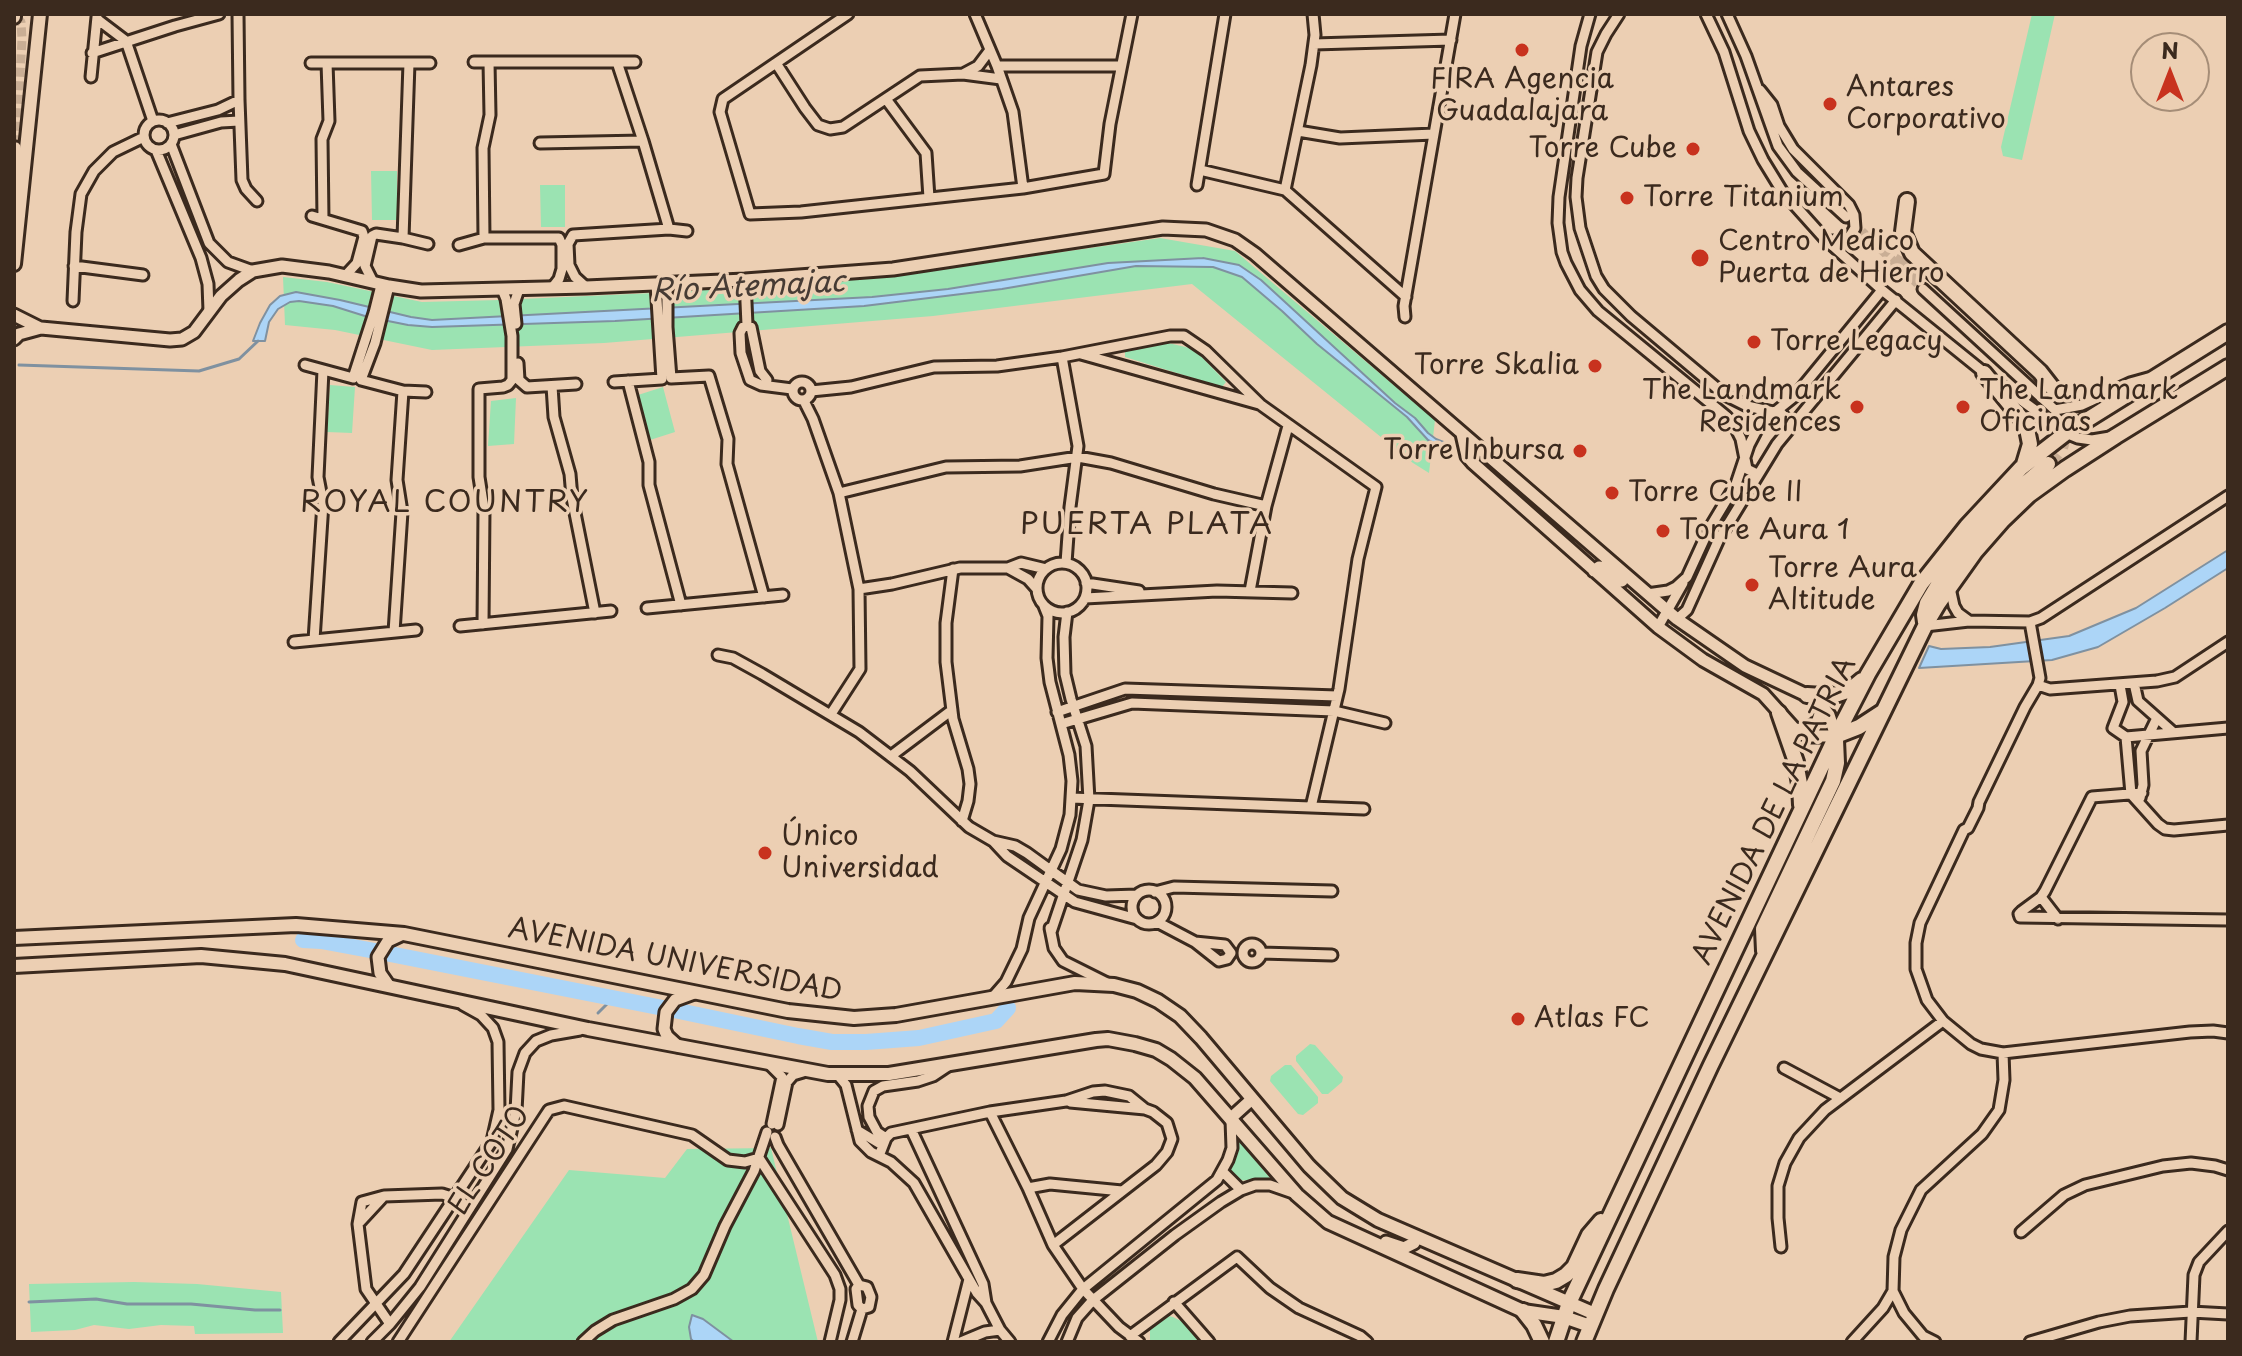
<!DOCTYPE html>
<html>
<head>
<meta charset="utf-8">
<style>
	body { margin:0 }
	#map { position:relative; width:2242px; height:1356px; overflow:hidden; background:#eccfb3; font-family:"Playpen Sans",sans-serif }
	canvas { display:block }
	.frame { position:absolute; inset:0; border:16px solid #3b2a1e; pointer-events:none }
	.north { position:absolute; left:2130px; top:32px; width:80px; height:80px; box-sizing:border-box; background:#eccfb3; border:2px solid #a58d77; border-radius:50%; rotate:0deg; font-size:22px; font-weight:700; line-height:32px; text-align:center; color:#3b2a1e }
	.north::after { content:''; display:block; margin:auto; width:28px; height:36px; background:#c8321e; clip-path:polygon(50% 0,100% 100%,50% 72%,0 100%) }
</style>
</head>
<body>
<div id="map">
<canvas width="2242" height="1356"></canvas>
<div class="frame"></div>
<div class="north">N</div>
</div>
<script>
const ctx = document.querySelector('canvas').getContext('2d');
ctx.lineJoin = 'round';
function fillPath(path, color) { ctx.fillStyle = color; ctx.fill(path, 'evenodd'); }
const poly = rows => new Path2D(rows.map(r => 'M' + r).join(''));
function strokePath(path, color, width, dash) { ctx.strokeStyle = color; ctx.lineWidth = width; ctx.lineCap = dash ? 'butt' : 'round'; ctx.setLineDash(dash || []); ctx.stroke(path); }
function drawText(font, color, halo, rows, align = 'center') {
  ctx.font = font + ' "Playpen Sans",sans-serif'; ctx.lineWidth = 7; ctx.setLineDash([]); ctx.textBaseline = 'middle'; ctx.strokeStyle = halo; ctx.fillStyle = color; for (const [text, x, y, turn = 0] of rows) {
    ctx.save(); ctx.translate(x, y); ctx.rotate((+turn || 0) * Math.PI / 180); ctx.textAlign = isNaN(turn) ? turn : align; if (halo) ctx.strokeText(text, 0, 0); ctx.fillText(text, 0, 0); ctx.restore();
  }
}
const green = poly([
	[2032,14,2055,14,2022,160,2003,156,2001,147],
	[371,171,397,171,397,220,372,220],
	[540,185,565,185,565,227,541,227],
	[1160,238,1235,251,1435,420,1429,473,1413,463,1192,284,933,316,604,343,432,350,335,330,285,325,283,277,327,282,422,302,499,300,654,293,887,277],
	[1164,342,1194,349,1226,382,1222,387,1125,357,1125,351],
	[330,385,355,387,352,433,327,432],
	[663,387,675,432,650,440,638,395],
	[516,398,514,444,488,446,491,401],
	[1310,1044,1315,1045,1343,1077,1342,1082,1328,1094,1322,1094,1296,1061,1296,1056],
	[1285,1065,1291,1065,1318,1097,1318,1103,1303,1115,1298,1114,1270,1081,1271,1076],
	[1236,1137,1270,1178,1236,1181,1228,1173,1234,1157],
	[771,1148,818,1342,449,1342,569,1170,665,1178,687,1149],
	[134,1282,197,1284,281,1292,283,1333,195,1334,194,1326,161,1325,129,1329,94,1325,75,1330,31,1332,29,1284],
	[1164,1315,1173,1317,1183,1322,1200,1342,1152,1342,1150,1340,1150,1329,1155,1321]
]);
const water = poly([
	[1203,258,1239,265,1261,280,1395,403,1415,418,1428,433,1436,439,1446,443,1443,448,1428,440,1407,417,1317,344,1282,311,1242,277,1213,267,1136,266,1002,289,864,306,615,321,432,327,408,325,368,317,333,306,299,301,290,302,278,309,269,322,265,341,253,341,260,323,270,305,280,296,296,292,340,300,411,317,432,320,872,297,948,289,1108,263,1203,258],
	[2228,550,2228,568,2165,608,2098,647,2052,660,1919,668,1929,646,1941,649,1990,647,2069,636,2136,608,2228,550],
	[692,1315,703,1319,734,1342,694,1342,691,1339,689,1327,692,1315]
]);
const stream = poly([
	[19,365,199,371,239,359,258,341],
	[598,1013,614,997],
	[29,1302,96,1299,127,1304,191,1304,255,1310,280,1310]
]);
const river = poly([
	[303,940,321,941,375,951],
	[385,953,663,1008],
	[674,1010,798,1036,832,1042,866,1042,919,1038,996,1021,1008,1008]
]);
const minorTunnel = poly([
	[14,18,21,22,22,39,16,147],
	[1852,222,1923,289]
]);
const primaryTunnel = poly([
	[1894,260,1926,280],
	[2048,464,2061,448,2065,433,2064,412,2054,390]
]);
const minor = poly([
	[238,14,239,100,242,180,246,189,257,201],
	[848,14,723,99,720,112,750,214,801,212,1023,188,1104,174,1110,124,1132,14],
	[975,14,997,66,1013,112,1023,188],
	[1590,14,1581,46,1559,197,1558,223,1562,252,1566,263,1580,290,1598,311,1726,416,1734,425,1741,439,1747,469,1757,474],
	[1619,14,1606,34,1597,52,1577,178,1576,197,1580,228,1596,276,1604,289,1631,316,1725,395,1747,406,1782,414,1791,426],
	[1706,14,1724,52,1749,131,1763,160,1782,191,1825,239,1882,290,1986,374],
	[1727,14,1746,56,1778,146,1797,172,1846,217],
	[97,19,126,41,153,121],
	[1314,44,1451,40],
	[92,53,175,26,219,14],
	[474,62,635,62],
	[617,62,643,141,669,229],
	[311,63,430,63],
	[776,63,805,108,818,125,830,129,843,127,920,76,963,74,1001,79],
	[997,66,1121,66],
	[963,74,978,66,990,50],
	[91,77,97,17],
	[1760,90,1772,105,1779,126,1793,149,1849,205,1854,215,1855,228,1850,236,1842,241,1829,241],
	[886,99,926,153,929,198],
	'144 135a15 15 0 1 1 30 0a15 15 0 1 1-30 0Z',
	[167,123,218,110,239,100],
	[1298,131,1340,138,1434,134],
	[174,135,221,122,239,121],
	[540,143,643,141],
	[171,144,209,243,228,262,253,271],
	[16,147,18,188],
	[156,150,201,258,208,284,209,311],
	[1200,170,1285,190,1406,297],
	[1197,185,1225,14],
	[1285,190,1311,65,1315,35,1313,14],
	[312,216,362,231,364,237,357,263,345,276],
	[323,219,322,139,329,121,327,63],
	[403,238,409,63],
	[484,238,483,148,490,115,489,62],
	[459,245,484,238,559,238,562,245,562,269,559,279,552,288],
	[74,266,143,275],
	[745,280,747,325,751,327,760,371,767,380],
	[373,282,365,266,372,236,376,234,403,238,428,244],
	[667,283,667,327,671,378,709,376,728,439,727,464,764,597],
	[389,286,375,343,361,380,403,391,426,392],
	[586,287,575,277,569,265,568,244,573,235,669,229,687,231],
	[1923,289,2055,410,2082,405,2130,383,2148,378],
	[73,301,76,232,81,194,94,171,113,152,144,137],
	[1405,317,1404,306,1455,14],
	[516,324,514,304,519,289],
	[747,325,743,327,740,333,741,353,750,380,761,385,792,389],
	[1081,354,1259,404],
	[1062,357,1078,446,1070,507,1066,563],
	[518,363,519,380,527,387,576,384],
	[305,365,353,378,374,313,381,285],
	[628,381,649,462,649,485,681,605],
	'793 391a9 9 0 1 1 18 0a9 9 0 1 1-18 0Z',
	[614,382,662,379,656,284],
	[1998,383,2066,433,2078,438,2092,440,2110,437],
	[552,386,554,417,570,474,572,498,595,613],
	[811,391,851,387,934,367,997,366,1062,357,1170,336,1184,336,1206,351,1261,405,1376,487,1358,559,1339,689,1311,807],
	[804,401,813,419,839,493,859,589,860,669,831,714],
	[839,493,946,467,1020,466,1078,457,1111,463,1214,494,1266,506],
	'1037 588a25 25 0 1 1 50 0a25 25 0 1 1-50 0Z',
	[1008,568,1028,579,1036,588],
	[953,569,946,623,946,662,953,719,968,769,970,784,968,801,962,821],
	[1086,583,1139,591],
	[1950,588,1954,606,1958,613,1969,621],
	[859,589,892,584,960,568,1008,568,1021,563,1046,569],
	[1250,591,1266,506,1288,426],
	[1647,594,1668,591,1676,587,1687,577,1709,529,1736,484,1749,445,1760,424,1795,396,1882,290],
	[1085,598,1217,591,1292,593],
	[647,608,783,595],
	[1677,619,1687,610,1719,539,1777,444,1896,300],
	[2030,622,2040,678,2038,685,2025,707,1979,802,1978,808,1968,828,1964,830,1920,923,1916,943,1916,969,1927,1000,1943,1021,1971,1044,1981,1049,2003,1053,2190,1032,2213,1031,2228,1033],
	[483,624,484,509,479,477,479,389,503,387,508,385,512,380,512,336,506,299,502,289],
	[460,626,611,611],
	[1925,626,1969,621,2030,622,2041,618,2228,496],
	[1658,627,1683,583],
	[394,632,402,512,397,480,403,391],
	[314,640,323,503,318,477,323,370],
	[294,642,416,630],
	[718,655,733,658,762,674,859,732,910,771,969,827,993,841,1015,846,1027,853,1078,890,1106,896,1137,895],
	[2134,683,2138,701,2174,733],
	[2038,685,2050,689,2157,681,2175,677,2228,642],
	[2120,685,2123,702,2113,728,2126,737,2228,728],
	[1057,712,1125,689,1337,696],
	[1061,724,1132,703,1334,711,1385,723],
	[2126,737,2131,794,2158,824,2165,829,2174,830,2228,825],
	[891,756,952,710],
	[2142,793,2092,797,2045,891,2041,897,2022,911,2019,914,2020,917,2228,920],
	[1071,798,1364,809],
	[2140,798,2143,785,2141,751,2157,718],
	[993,841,1007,856,1075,902,1137,919],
	'1132 907a17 17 0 1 1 34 0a17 17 0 1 1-34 0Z',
	[1155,892,1174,887,1332,891],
	[2041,897,2058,919],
	[1157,922,1195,942,1219,961,1227,959,1231,953],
	[1050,928,1054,948,1063,961,1107,983],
	[1051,932,1082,840,1089,800,1086,746,1071,699,1065,674,1064,637,1067,612],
	[1195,942,1225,945,1231,953],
	'1243 953a9 9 0 1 1 18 0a9 9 0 1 1-18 0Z',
	[1261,953,1332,955],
	[992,998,1006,982,1022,949,1029,918,1061,849,1070,815,1072,781,1069,755,1050,682,1047,658,1048,616,1044,606],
	[769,1064,782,1077,772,1124],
	[1784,1068,1840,1098],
	[837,1074,846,1085,860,1141,871,1152,891,1162,914,1183,977,1293,986,1303,1000,1330,1010,1342],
	[990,1112,1028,1188,1053,1245,1083,1289,1119,1327,1139,1342],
	[778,1125,787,1082,793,1075,803,1072],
	[911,1129,983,1284,986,1303],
	[857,1130,882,1145],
	[775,1137,778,1145,859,1285],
	[886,1138,877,1132,869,1117,868,1106,874,1091,883,1086,918,1081,933,1076,948,1066],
	[879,1156,886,1138,891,1133,990,1112,1066,1101,1093,1092,1105,1091,1129,1096,1145,1109],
	[1223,1172,1241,1190],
	[1028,1188,1050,1184,1122,1191],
	[359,1223,384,1196],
	[2021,1232,2064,1195,2085,1185,2163,1166,2191,1163,2215,1166,2228,1170],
	[1053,1245,1156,1165,1167,1152,1172,1139,1167,1123,1153,1112,1145,1109,1070,1102],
	[1781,1247,1778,1218,1778,1186,1785,1163,1799,1138,1825,1110,1943,1021],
	[859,1285,867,1287,871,1297,869,1307,862,1309],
	[859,1285,856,1289,858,1305,862,1309],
	[1174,1302,1209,1342],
	[390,1324,366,1289,358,1224,362,1202,384,1196,442,1194,455,1198,470,1208],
	[1130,1336,1237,1257,1270,1288,1299,1308,1360,1336,1367,1342],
	[339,1342,404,1274,492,1141,499,1110,498,1042,493,1028,481,1015,463,1005],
	[372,1342,390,1324,420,1287,507,1149,516,1111,518,1072,525,1053,536,1041,551,1035,580,1030],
	[398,1342,545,1116,549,1110,564,1106,692,1135,728,1160,745,1162,759,1158,835,1275,840,1289,840,1300,830,1342],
	[583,1342,595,1331,613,1320,674,1299,692,1289,704,1275,725,1226,754,1171,767,1132],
	[852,1342,862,1309],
	[953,1342,969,1279],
	[961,1342,985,1332,1000,1330],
	[1048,1342,1062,1315,1083,1289,1217,1180,1228,1160,1232,1148,1231,1120],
	[1067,1342,1077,1318,1093,1300,1175,1235,1221,1202,1241,1190,1255,1185,1270,1185,1293,1193],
	[1852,1342,1883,1308,1893,1291],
	[1935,1342,1923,1336,1904,1313,1893,1291,1894,1257,1901,1230,1921,1190,1982,1134,1999,1110,2004,1080,2003,1053],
	[2030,1342,2099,1322,2130,1316,2191,1312,2228,1314],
	[2191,1342,2194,1275,2199,1262,2228,1231]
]);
const tertiary = poly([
	[14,315,40,328],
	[14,339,19,334,41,328,170,340,182,339,194,332,221,296,239,280,253,271,282,266,329,272,389,286,421,291,586,287,745,280,893,269,1163,228,1206,230,1235,240,1255,254,1677,619,1745,666,1817,700,1829,715,1836,736,1808,736,1799,734,1763,694,1703,660,1658,627,1473,463,1467,456,1462,434],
	[1594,571,1599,567,1607,568,1622,581],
	[1795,729,1806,730,1817,723,1820,714,1818,702],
	[389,986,380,973,378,957,388,941,403,934],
	[678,1046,667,1036,664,1029,666,1012,675,1000,694,993],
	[1231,1118,1252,1099],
	[1386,1242,1404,1248,1414,1243,1417,1237]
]);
const secondary = poly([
	[14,17,14,14],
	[14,264,40,14],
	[14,938,296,925,404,934,788,1011,854,1018,896,1015,1075,983,1114,985,1137,991,1158,1001,1180,1016,1201,1038,1309,1166,1342,1198,1378,1220,1595,1314],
	[14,966,201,956,285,964,588,1029,828,1074,889,1074,1096,1040,1108,1039,1135,1044,1156,1050,1171,1059,1195,1078,1297,1195,1328,1222,1523,1311,1564,1317,1590,1326]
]);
const primary = poly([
	[1907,201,1903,232,1912,253,2040,372,2054,390],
	[1984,373,2026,424,2030,444,2024,464],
	[1925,622,1924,615,1927,603,1954,558,2000,505,2048,464],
	[1807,695,1823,696,1838,694,1850,690,1862,680],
	[1779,713,1796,762,1800,784,1801,805],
	[1836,736,1859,727,1882,712],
	[1764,951,1763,929,1833,781,1837,763,1836,740],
	[1517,1280,1544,1284,1556,1281,1566,1275,1574,1267,1589,1235,1601,1221],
	[1523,1311,1534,1325,1542,1342],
	[1556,1342,1569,1303,1836,736,1868,674,1921,584,1967,526,2021,468,2066,433,2228,332],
	[1584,1342,1606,1289,1711,1065,1925,626,1938,604,1975,552,2003,520,2029,495,2065,469,2116,436,2228,367]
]);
const markers = [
	[1522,50,8,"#c8321e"],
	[1830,104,8,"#c8321e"],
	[1693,149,8,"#c8321e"],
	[1627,198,8,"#c8321e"],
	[1700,258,10,"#c8321e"],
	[1754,342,8,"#c8321e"],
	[1595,366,8,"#c8321e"],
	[1857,407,8,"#c8321e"],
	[1963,407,8,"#c8321e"],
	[1580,451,8,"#c8321e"],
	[1612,493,8,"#c8321e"],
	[1663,531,8,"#c8321e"],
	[1752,585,8,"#c8321e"],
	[765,853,8,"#c8321e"],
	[1518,1019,8,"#c8321e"]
];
const poiNames = [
	["FIRA Agencia",1522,80,"center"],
	["Guadalajara",1522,112,"center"],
	["Antares",1846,88],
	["Corporativo",1846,120],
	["Torre Cube",1677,149,"right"],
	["Torre Titanium",1643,198],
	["Centro Medico",1718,242],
	["Puerta de Hierro",1718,274],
	["Torre Legacy",1770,342],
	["Torre Skalia",1579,366,"right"],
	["The Landmark",1841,391,"right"],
	["Residences",1841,423,"right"],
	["The Landmark",1979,391],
	["Oficinas",1979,423],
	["Torre Inbursa",1564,451,"right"],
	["Torre Cube II",1628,493],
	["Torre Aura 1",1679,531],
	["Torre Aura",1768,569],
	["Altitude",1768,601],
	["Único",781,837],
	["Universidad",781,869],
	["Atlas FC",1534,1019]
];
const streetNames = [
	["AVENIDA DE LA PATRIA",1775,811,-64],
	["AVENIDA UNIVERSIDAD",675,961,11],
	["EL COTO",490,1161,-57]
];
const waterNames = [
	["Río Atemajac",748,288,-3]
];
const neighbourhoodNames = [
	["ROYAL COUNTRY",445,504],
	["PUERTA PLATA",1147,526]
];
fillPath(green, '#9be3b2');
fillPath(water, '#acd5f7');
strokePath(water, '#7f91a0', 2);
strokePath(stream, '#7f91a0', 3);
strokePath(river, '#acd5f7', 16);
strokePath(minorTunnel, '#c9ae95', 9, [9, 4.5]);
strokePath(primaryTunnel, '#c9ae95', 14, [14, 7]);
strokePath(minor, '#3b2a1e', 15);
strokePath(tertiary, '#3b2a1e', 17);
strokePath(secondary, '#3b2a1e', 18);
strokePath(primary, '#3b2a1e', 20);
strokePath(minor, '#eccfb3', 9);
strokePath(tertiary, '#eccfb3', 11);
strokePath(secondary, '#eccfb3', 12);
strokePath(primary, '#eccfb3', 14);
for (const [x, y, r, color] of markers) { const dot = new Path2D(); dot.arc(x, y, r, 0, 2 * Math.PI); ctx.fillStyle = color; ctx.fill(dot); strokePath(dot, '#eccfb3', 3); }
drawText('28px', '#3b2a1e', '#eccfb3', poiNames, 'left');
drawText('28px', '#3b2a1e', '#eccfb3', streetNames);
drawText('italic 30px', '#463b34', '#eccfb3', waterNames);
ctx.letterSpacing = '2px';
drawText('30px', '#3b2a1e', '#eccfb3', neighbourhoodNames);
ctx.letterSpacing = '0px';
</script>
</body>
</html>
